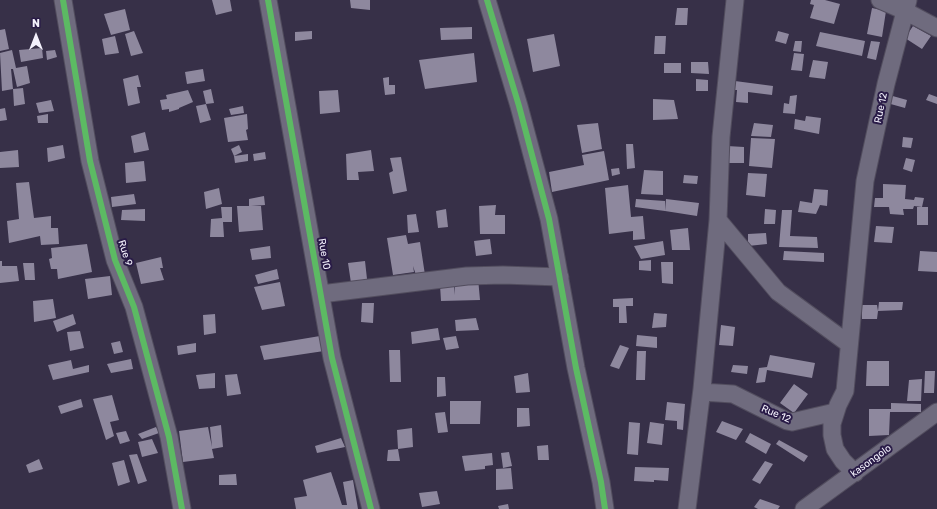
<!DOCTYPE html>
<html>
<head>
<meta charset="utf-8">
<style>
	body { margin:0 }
	#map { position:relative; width:937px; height:509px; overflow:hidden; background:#373048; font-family:Rubik,sans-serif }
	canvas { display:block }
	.north { position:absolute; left:16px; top:16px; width:40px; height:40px; -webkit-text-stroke:3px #291b47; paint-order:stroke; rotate:0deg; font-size:11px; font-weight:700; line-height:16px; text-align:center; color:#f3f1fc }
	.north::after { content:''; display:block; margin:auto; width:14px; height:18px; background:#f3f1fc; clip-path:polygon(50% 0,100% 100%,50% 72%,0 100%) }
</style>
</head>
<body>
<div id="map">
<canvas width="937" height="509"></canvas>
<div class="north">N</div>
</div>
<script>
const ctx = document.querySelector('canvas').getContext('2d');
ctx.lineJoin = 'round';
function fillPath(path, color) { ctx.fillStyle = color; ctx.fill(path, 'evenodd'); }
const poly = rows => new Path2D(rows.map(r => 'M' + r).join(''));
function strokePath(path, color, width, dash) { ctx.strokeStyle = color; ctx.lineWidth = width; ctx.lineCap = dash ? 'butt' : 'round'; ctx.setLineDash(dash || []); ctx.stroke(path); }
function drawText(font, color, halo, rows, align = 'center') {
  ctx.font = font + ' Rubik,sans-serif'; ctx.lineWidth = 4; ctx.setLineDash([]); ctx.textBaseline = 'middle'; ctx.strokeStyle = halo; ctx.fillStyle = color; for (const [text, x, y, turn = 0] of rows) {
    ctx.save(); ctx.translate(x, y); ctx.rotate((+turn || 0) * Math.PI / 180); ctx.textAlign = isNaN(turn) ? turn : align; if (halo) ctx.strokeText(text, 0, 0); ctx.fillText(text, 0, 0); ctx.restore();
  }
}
const building = poly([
	[212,0,230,0,232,11,216,15],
	[350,0,370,0,370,10,351,8],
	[811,0,825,0,840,4,834,24,810,18,814,5,810,4],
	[677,8,688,8,687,25,675,25],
	[872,8,886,11,882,37,867,34],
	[125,9,130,30,111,35,104,14],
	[913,26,931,36,922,49,905,38],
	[472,27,472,39,441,40,440,28],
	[5,29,9,49,0,51,0,30],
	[134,31,143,53,131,56,125,34],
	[312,31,312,39,295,41,295,32],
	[778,31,789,34,786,44,775,41],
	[820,32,865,41,862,56,816,46],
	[554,34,560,66,533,72,527,39],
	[115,36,119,53,105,55,102,39],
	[655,36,666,36,665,54,654,54],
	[795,41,802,41,801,52,793,51],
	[871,41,880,42,876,60,867,58],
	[42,48,43,58,21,62,19,50],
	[12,50,16,68,27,66,30,83,17,87,13,69,11,69,13,89,2,91,0,53],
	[55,50,57,57,47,60,46,51],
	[474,53,477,82,425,89,419,60],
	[794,53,804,54,802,71,791,70],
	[813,60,828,62,825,79,809,77],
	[691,62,708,62,709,74,691,73],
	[664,63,681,63,681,73,664,73],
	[203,69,205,81,187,84,185,72],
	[138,75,141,87,137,87,140,103,128,106,123,79],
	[389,77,389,85,395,85,395,94,385,95,383,78],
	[696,79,708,80,708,91,696,91],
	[735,81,773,86,772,95,748,92,748,103,736,102,737,90,733,90],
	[23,88,25,104,14,106,13,89],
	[211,89,214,103,206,104,203,91],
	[188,90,193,102,179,108,179,109,169,112,169,109,162,110,160,100,167,99,166,95],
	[338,90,340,112,320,114,319,91],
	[929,94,937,97,937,104,926,100],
	[797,95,795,114,783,113,784,103,789,104,790,96],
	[889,95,907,100,905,108,887,103],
	[653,99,674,100,678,119,653,120],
	[51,100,54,111,39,113,36,103],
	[206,104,211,120,200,123,196,106],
	[243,106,244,113,231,115,229,109],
	[5,108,7,120,0,121,0,109],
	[48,114,48,123,38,123,37,116],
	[247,114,248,129,246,130,248,140,228,142,224,118],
	[806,116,821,118,819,134,794,129,795,119,805,121],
	[598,123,602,149,582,153,577,125],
	[754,123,773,125,771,137,751,136],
	[145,132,149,150,134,153,131,136],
	[903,137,913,138,911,148,902,147],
	[751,138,775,139,772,168,749,166],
	[626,144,633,144,635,168,627,169],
	[63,145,65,158,48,162,47,148],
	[239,145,242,152,234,156,248,154,248,161,235,163,234,156,231,149],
	[727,146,744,147,744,163,727,163],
	[18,150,19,167,0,168,0,152],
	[371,150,374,171,358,172,359,180,347,180,346,154],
	[604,151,609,180,552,192,549,172,584,165,582,155],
	[265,152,266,159,254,161,253,154],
	[401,157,407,191,393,194,389,173,393,171,390,158],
	[906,158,915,160,912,172,903,169],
	[144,161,146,181,126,183,125,163],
	[619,168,620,174,612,176,611,169],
	[644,170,663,171,663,195,641,194],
	[748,173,767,174,765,197,746,195],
	[684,175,698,176,697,184,683,183],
	[29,182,34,218,51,216,51,228,58,228,59,244,41,245,40,236,9,243,7,221,19,219,16,183],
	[883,184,906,185,905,199,914,200,915,197,924,198,922,207,928,207,928,225,917,225,917,207,922,207,914,206,913,209,903,209,904,215,890,214,889,207,874,207,875,198,883,198],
	[628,185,631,217,643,216,645,239,633,240,633,231,609,234,605,188],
	[219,188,222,204,206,209,204,192],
	[814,189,828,190,827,206,820,205,816,214,798,212,800,201,812,203],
	[134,194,136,204,112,207,111,197],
	[264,196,265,205,251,206,261,206,263,230,239,232,237,206,249,206,249,199],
	[636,199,665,201,665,211,635,207],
	[666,199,699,203,697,216,665,211],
	[496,205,495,215,505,215,505,234,480,234,479,206],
	[221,207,232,207,232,222,223,222,224,237,210,237,211,219,222,218],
	[145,209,145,221,121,220,122,210],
	[446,209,448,227,438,228,436,211],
	[765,209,776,210,775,224,764,224],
	[782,210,792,210,790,236,817,237,818,248,779,247],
	[416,214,419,232,408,233,407,215],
	[876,226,894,227,892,243,874,242],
	[688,228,690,250,672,250,670,230],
	[766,233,767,244,748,246,748,234],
	[406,235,408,244,420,242,425,275,416,275,413,266,414,272,393,275,387,238],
	[490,239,492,254,476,256,474,241],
	[663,241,665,255,641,259,634,246],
	[87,244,92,272,58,279,57,269,51,269,49,259,52,258,51,248],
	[270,246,271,258,252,260,250,249],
	[784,251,824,253,824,262,783,260],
	[920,251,937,252,937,272,918,271],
	[161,257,163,268,160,268,164,280,141,284,136,263],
	[651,260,651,271,639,270,639,261],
	[0,261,2,261,2,266,17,266,19,281,0,283],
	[365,261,367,279,351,283,348,263],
	[661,262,673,262,673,284,662,283],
	[23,263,34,263,35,280,25,280],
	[277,269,279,279,258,284,255,275],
	[110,276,112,295,88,299,85,279],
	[478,278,480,300,441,301,440,285,454,284,455,295,455,280],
	[280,282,285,306,262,310,254,287],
	[633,298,633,306,626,306,627,323,619,323,619,307,613,307,613,299],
	[53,299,56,318,34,322,33,301],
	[879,302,903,302,902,310,878,311,877,319,862,319,862,305,877,305,878,311],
	[362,303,374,303,373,323,361,322],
	[654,313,667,314,666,327,652,328],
	[73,314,76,324,57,332,53,321],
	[215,314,216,333,204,335,203,315],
	[476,318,479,330,456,331,455,320],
	[721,325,735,327,733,346,719,345],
	[438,328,440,340,412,344,411,332],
	[80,331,84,348,70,351,67,332],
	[637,335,657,337,657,348,636,346],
	[320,336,324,351,264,360,260,346],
	[456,336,459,348,446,350,443,338],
	[120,341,123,352,114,354,111,343],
	[196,343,196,352,178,355,177,346],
	[620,345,629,348,619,369,610,366],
	[389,350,400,350,401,382,390,382],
	[637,351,646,351,645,380,636,380],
	[770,355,815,363,812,378,767,370,765,382,756,383,759,368,767,367],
	[131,359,133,369,111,373,107,364],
	[71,360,73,369,89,365,89,372,53,380,48,365],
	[867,361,889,361,889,386,866,386],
	[733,365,748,366,747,374,731,372],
	[925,371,935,371,934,393,924,393],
	[215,373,215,388,199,389,196,375],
	[528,373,530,392,516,393,514,376],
	[237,374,241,394,227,396,225,375],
	[437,377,445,377,446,396,437,397],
	[922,379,921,401,907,401,909,380],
	[794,384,808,394,794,413,780,403],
	[112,395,119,420,110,422,114,436,106,440,93,399],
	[81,399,83,407,61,414,58,406],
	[450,401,481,401,480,424,450,424],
	[667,402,685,404,683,430,677,429,677,421,665,420],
	[891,403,921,404,921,412,890,412,889,435,869,436,869,409,891,409],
	[517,408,529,408,530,426,517,427],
	[445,412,448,432,438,433,435,413],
	[722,421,743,429,736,440,716,432],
	[629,422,640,423,638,455,627,454],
	[650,422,664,424,662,445,647,443],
	[221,425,223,447,212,449,214,458,183,462,179,431,208,427,212,447,210,427],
	[156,427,159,433,142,439,138,434],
	[412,428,413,447,398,449,400,461,387,461,388,450,398,449,397,430],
	[126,431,130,441,120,444,116,433],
	[750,433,771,444,766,454,745,442],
	[341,438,345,447,317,453,315,446],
	[152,439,158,453,142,457,138,442],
	[779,440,808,456,804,462,776,444],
	[548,445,549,460,538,460,537,446],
	[509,452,512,466,503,468,501,453],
	[492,453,493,465,485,466,485,469,465,471,462,456],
	[137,454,147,481,138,484,129,455],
	[39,459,43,469,29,473,26,465],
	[124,460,130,482,118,486,112,463],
	[765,461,773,464,760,484,752,480],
	[635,467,669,468,668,481,654,480,654,482,634,481],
	[511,468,513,489,496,490,496,469],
	[331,472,342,505,347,505,343,482,353,480,358,509,296,509,294,498,307,496,303,480],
	[236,474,237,485,219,485,219,475],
	[437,491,440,504,422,507,419,493],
	[760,499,780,506,778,509,758,509,754,507],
	[508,504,509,509,499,509,498,506]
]);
const minor = poly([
	[63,0,90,161,115,260,134,307,169,437,182,509],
	[268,0,332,358,371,509],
	[487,0,519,106,549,219,576,368,601,482,605,509],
	[880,0,905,11,937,28],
	[718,220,778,292,849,344],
	[321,294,467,276,503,275,560,277],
	[702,392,733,394,787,421,792,422,835,412],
	[855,473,843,461,835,449,832,435,832,424,838,405,845,391,865,181,886,84,908,0],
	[687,509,702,389,718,220,721,137,735,0],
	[804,509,937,412]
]);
const cycleway = poly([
	[63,0,90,161,115,260,134,307,169,437,182,509],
	[268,0,332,358,371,509],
	[487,0,519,106,549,219,576,368,601,482,605,509]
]);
const streetNames = [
	["Rue 12",881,108,-78],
	["Rue 9",125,253,73],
	["Rue 10",324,254,80],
	["Rue 12",776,414,23],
	["kasongolo",871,461,-36]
];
fillPath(building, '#8e889e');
strokePath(minor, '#524d5e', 19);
strokePath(minor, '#6f6b7e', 17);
strokePath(cycleway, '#5cba63', 6);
drawText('10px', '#f3f1fc', '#291b47', streetNames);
</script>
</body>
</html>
